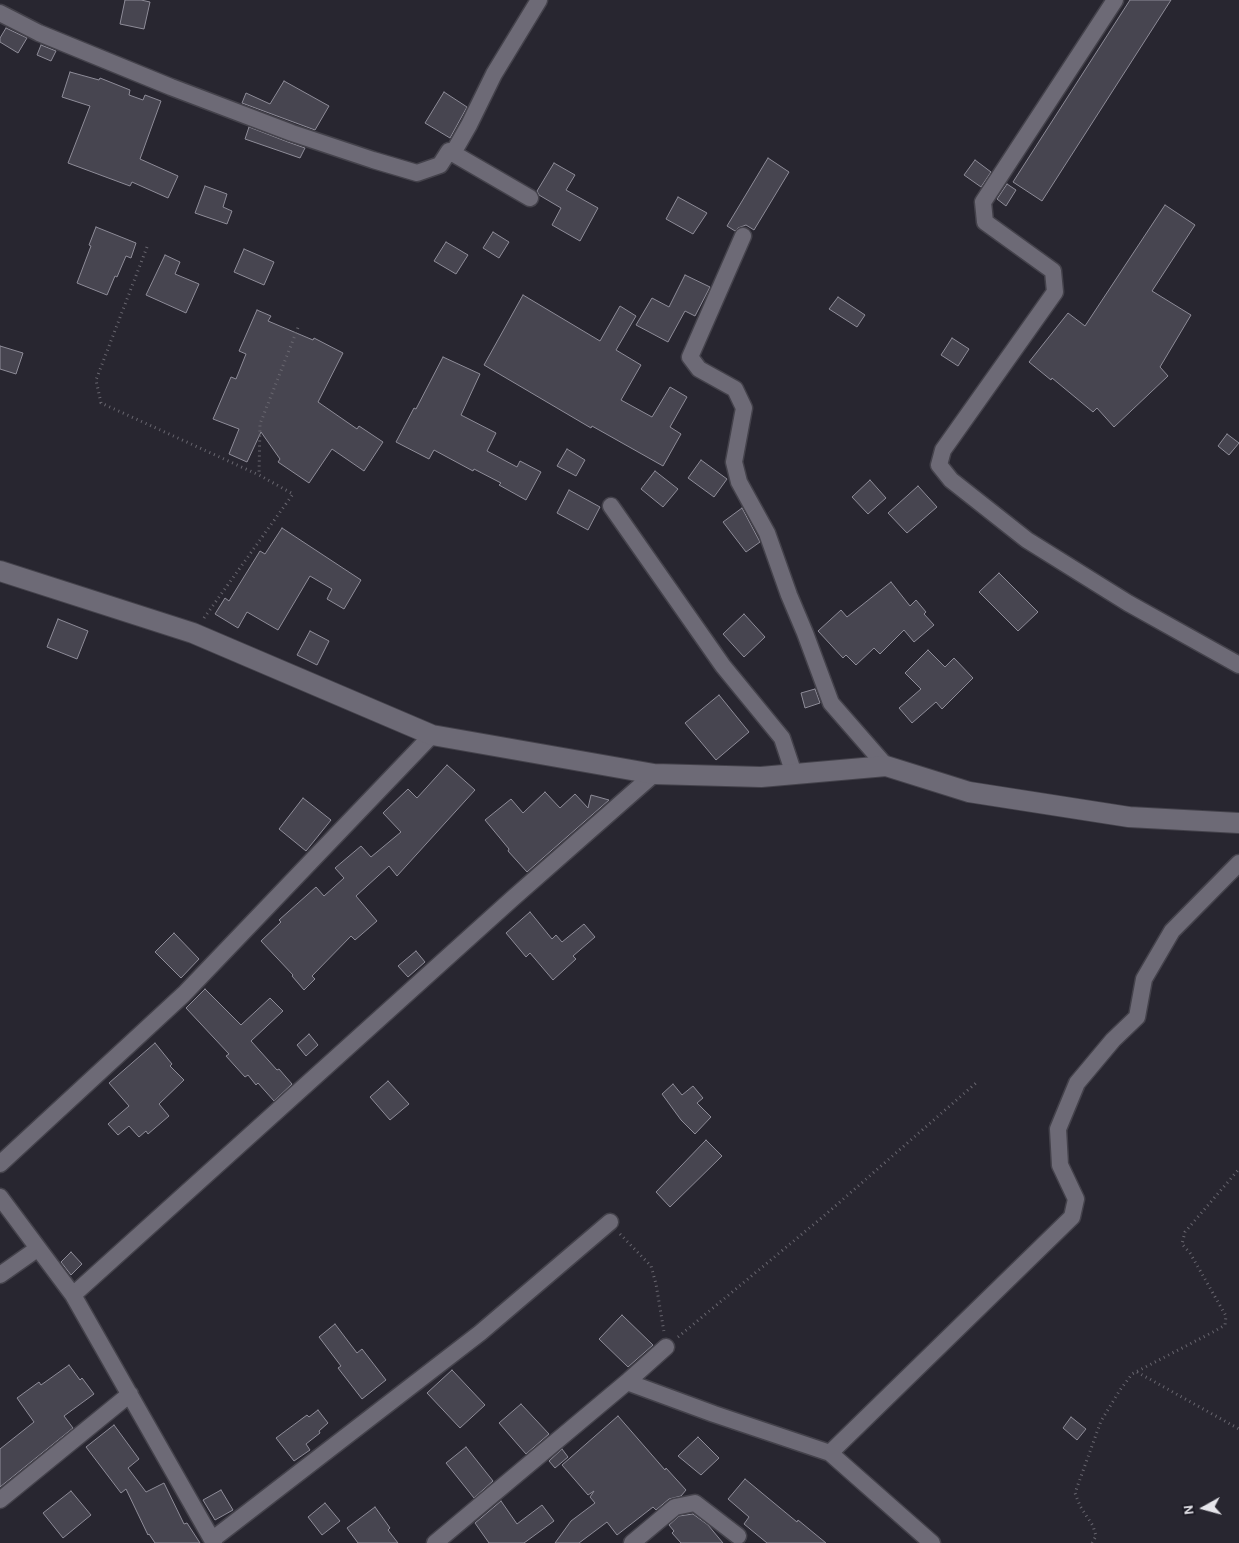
<!DOCTYPE html>
<html>
<head>
<meta charset="utf-8">
<style>
	body { margin:0 }
	#map { position:relative; width:1239px; height:1543px; overflow:hidden; background:#282630; font-family:Karla,sans-serif }
	canvas { display:block }
	.north { position:absolute; left:1179px; top:1483px; width:50px; height:50px; -webkit-text-stroke:4px #1e1c26; paint-order:stroke; rotate:263deg; font-size:14px; font-weight:700; line-height:20px; text-align:center; color:#e6e5eb }
	.north::after { content:''; display:block; margin:auto; width:18px; height:22px; background:#e6e5eb; clip-path:polygon(50% 0,100% 100%,50% 72%,0 100%) }
</style>
</head>
<body>
<div id="map">
<canvas width="1239" height="1543"></canvas>
<div class="north">N</div>
</div>
<script>
const ctx = document.querySelector('canvas').getContext('2d');
ctx.lineJoin = 'round';
function fillPath(path, color) { ctx.fillStyle = color; ctx.fill(path, 'evenodd'); }
const poly = rows => new Path2D(rows.map(r => 'M' + r).join(''));
function strokePath(path, color, width, dash) { ctx.strokeStyle = color; ctx.lineWidth = width; ctx.lineCap = dash ? 'butt' : 'round'; ctx.setLineDash(dash || []); ctx.stroke(path); }
const building = poly([
	[125,0,141,0,150,2,144,29,120,24,125,0],
	[1130,0,1171,0,1042,201,1013,182,1130,0],
	[6,28,27,38,18,53,0,42,0,38,6,28],
	[41,45,56,51,51,61,37,55,41,45],
	[70,72,99,80,100,78,130,90,129,95,143,100,145,95,161,101,140,159,178,176,168,198,132,182,130,186,68,163,90,106,62,97,70,72],
	[284,81,329,106,315,130,242,103,246,93,270,104,284,81],
	[444,92,467,107,450,138,425,123,444,92],
	[249,127,288,142,305,148,300,158,245,139,249,127],
	[768,158,789,172,754,230,746,225,738,228,735,231,727,226,768,158],
	[975,160,991,172,981,187,964,175,975,160],
	[554,163,575,175,566,190,598,208,580,241,552,225,561,208,539,195,537,191,554,163],
	[1007,184,1016,190,1006,206,997,199,1007,184],
	[205,186,227,194,223,207,232,211,227,224,195,213,205,186],
	[678,197,707,213,693,234,666,219,678,197],
	[1165,205,1195,225,1152,291,1191,315,1160,367,1168,376,1114,427,1097,408,1093,412,1052,378,1051,380,1029,362,1068,313,1085,326,1165,205],
	[96,227,136,243,131,258,126,256,117,277,115,276,107,295,77,283,91,246,89,245,96,227],
	[493,232,509,242,499,258,483,248,493,232],
	[446,242,468,255,456,274,434,261,446,242],
	[244,249,274,262,264,285,234,272,244,249],
	[165,255,180,262,175,274,199,284,186,313,146,295,165,255],
	[685,275,710,287,695,316,685,311,668,342,636,325,652,298,669,307,685,275],
	[523,295,600,341,620,306,636,316,616,350,641,365,621,400,652,417,670,387,687,397,670,427,681,434,663,466,592,426,591,428,484,365,523,295],
	[838,297,865,315,857,327,829,309,838,297],
	[257,310,271,316,268,321,313,340,314,338,343,353,318,402,357,429,359,426,383,442,364,471,332,449,309,483,278,462,280,459,261,432,247,462,229,454,239,429,213,419,231,377,236,379,246,354,239,351,257,310],
	[952,338,969,349,958,366,941,355,952,338],
	[0,346,23,353,16,374,0,369,0,346],
	[443,357,480,374,461,415,496,433,487,451,517,467,520,461,541,472,526,500,499,485,501,483,474,469,473,471,434,450,429,459,396,442,414,408,416,409,443,357],
	[1227,434,1239,443,1229,455,1218,446,1227,434],
	[567,449,585,460,576,476,557,466,567,449],
	[701,460,727,479,714,497,688,478,701,460],
	[655,471,678,489,663,507,641,489,655,471],
	[870,480,886,498,868,514,852,497,870,480],
	[918,486,937,507,907,533,888,513,918,486],
	[569,490,600,507,588,530,557,513,569,490],
	[742,508,760,542,746,552,723,522,742,508],
	[282,528,361,580,344,609,327,599,332,589,310,576,278,630,247,612,238,628,215,614,225,598,229,601,260,551,265,554,282,528],
	[999,573,1038,612,1018,631,979,592,999,573],
	[891,582,910,606,916,600,926,612,924,614,934,625,914,642,904,630,880,654,874,648,856,665,846,655,843,658,818,631,841,610,847,617,891,582],
	[744,614,765,637,744,657,723,634,744,614],
	[58,619,88,631,77,659,47,647,58,619],
	[310,631,329,641,317,665,297,655,310,631],
	[928,650,945,667,954,658,973,678,942,709,936,702,912,723,899,708,921,689,905,673,928,650],
	[815,689,820,703,805,708,801,693,815,689],
	[719,695,749,732,716,760,685,723,719,695],
	[447,765,475,790,397,876,389,866,356,896,377,921,355,940,351,936,312,976,315,979,304,990,292,976,293,975,261,941,281,922,279,920,316,887,324,896,344,878,335,868,361,846,371,857,401,832,383,813,408,789,417,798,447,765],
	[545,792,560,808,575,794,588,808,591,795,609,800,527,872,508,851,509,849,485,820,511,799,523,813,545,792],
	[303,798,331,820,306,851,279,829,303,798],
	[530,912,552,939,556,935,562,942,584,924,595,937,573,956,576,959,553,980,530,953,526,957,506,933,530,912],
	[174,933,199,959,181,978,155,952,174,933],
	[416,951,425,962,408,977,398,966,416,951],
	[205,989,241,1025,270,998,283,1011,251,1041,277,1070,279,1069,292,1084,274,1101,258,1083,256,1085,248,1075,245,1077,226,1056,229,1054,186,1008,205,989],
	[309,1034,318,1045,306,1056,297,1045,309,1034],
	[155,1043,172,1064,170,1066,184,1080,159,1104,169,1116,148,1134,146,1131,139,1137,129,1126,118,1135,108,1124,129,1106,109,1083,155,1043],
	[388,1081,409,1104,390,1120,370,1097,388,1081],
	[673,1084,682,1095,693,1086,703,1098,697,1103,711,1117,695,1134,681,1120,662,1094,673,1084],
	[706,1140,722,1156,670,1207,656,1192,706,1140],
	[71,1252,82,1264,71,1275,61,1262,71,1252],
	[622,1315,653,1345,628,1367,599,1339,622,1315],
	[335,1324,357,1353,362,1349,386,1380,362,1399,338,1368,341,1366,319,1337,335,1324],
	[69,1365,80,1380,82,1378,94,1394,64,1416,73,1428,0,1487,0,1449,34,1422,17,1398,39,1382,41,1385,69,1365],
	[452,1370,485,1405,460,1428,427,1393,452,1370],
	[521,1404,549,1434,526,1454,499,1423,521,1404],
	[318,1410,328,1423,319,1431,320,1433,306,1444,310,1450,294,1461,276,1438,307,1415,309,1417,318,1410],
	[618,1416,665,1470,666,1468,686,1490,681,1496,669,1499,656,1510,653,1507,617,1535,607,1522,579,1543,555,1543,571,1521,595,1503,590,1497,594,1491,588,1495,562,1465,618,1416],
	[1071,1417,1086,1429,1077,1440,1063,1428,1071,1417],
	[114,1425,139,1459,128,1468,146,1492,164,1483,184,1524,187,1523,200,1543,155,1543,149,1534,148,1535,126,1489,121,1493,86,1447,114,1425],
	[698,1437,719,1458,701,1475,678,1456,698,1437],
	[466,1447,493,1481,474,1498,446,1463,466,1447],
	[562,1449,568,1457,555,1468,549,1461,562,1449],
	[745,1479,797,1522,798,1520,826,1543,767,1543,744,1524,749,1517,728,1499,745,1479],
	[221,1490,233,1510,215,1520,203,1500,221,1490],
	[71,1491,91,1515,63,1538,43,1513,71,1491],
	[501,1501,517,1524,542,1505,554,1521,524,1543,489,1543,475,1523,501,1501],
	[325,1503,340,1521,322,1535,308,1517,325,1503],
	[375,1507,390,1528,388,1530,398,1543,358,1543,347,1528,375,1507],
	[693,1514,708,1525,723,1543,681,1543,672,1533,674,1531,669,1525,679,1516,693,1514]
]);
const path = poly([
	[147,247,96,380,101,403,259,475],
	[204,618,293,494,259,475,260,424,299,325],
	[620,1234,651,1266,656,1284,664,1332],
	[678,1337,825,1215,976,1083],
	[1137,1372,1239,1429],
	[1092,1543,1096,1536,1093,1526,1080,1506,1075,1493,1101,1421,1120,1390,1132,1374,1213,1332,1225,1325,1226,1316,1190,1253,1182,1244,1185,1232,1239,1169]
]);
const minor = poly([
	[1115,0,983,202,985,222,1053,271,1055,292,943,450,939,465,951,480,1027,540,1128,603,1239,665],
	[0,13,39,33,171,87,292,133,373,160,417,173,440,165,449,151,530,198],
	[453,153,469,125,494,74,539,0],
	[743,236,690,357,699,369,735,389,744,408,734,462,739,482,767,533,789,595,805,633,831,703,886,766],
	[611,506,723,666,782,738,794,774],
	[0,1164,184,994,432,735],
	[0,1197,73,1295,214,1543],
	[0,1275,37,1249],
	[73,1295,512,899,654,774],
	[627,1382,714,1414,830,1453,932,1543],
	[830,1453,1072,1217,1076,1199,1060,1165,1058,1129,1077,1083,1113,1040,1137,1017,1144,979,1172,931,1239,863],
	[0,1500,130,1394],
	[213,1539,480,1333,610,1222],
	[435,1543,627,1382,666,1347],
	[632,1543,675,1507,695,1503,738,1536]
]);
const tertiary = poly([
	[0,571,193,633,432,735,654,774,761,777,886,766,969,792,1129,817,1239,823]
]);
fillPath(building, '#474550');
strokePath(building, '#8e8c98', 1);
strokePath(minor, '#44424b', 19);
strokePath(tertiary, '#44424b', 22);
strokePath(path, '#68666f', 3, [1, 4]);
strokePath(minor, '#6d6a76', 16);
strokePath(tertiary, '#6d6a76', 20);
</script>
</body>
</html>
